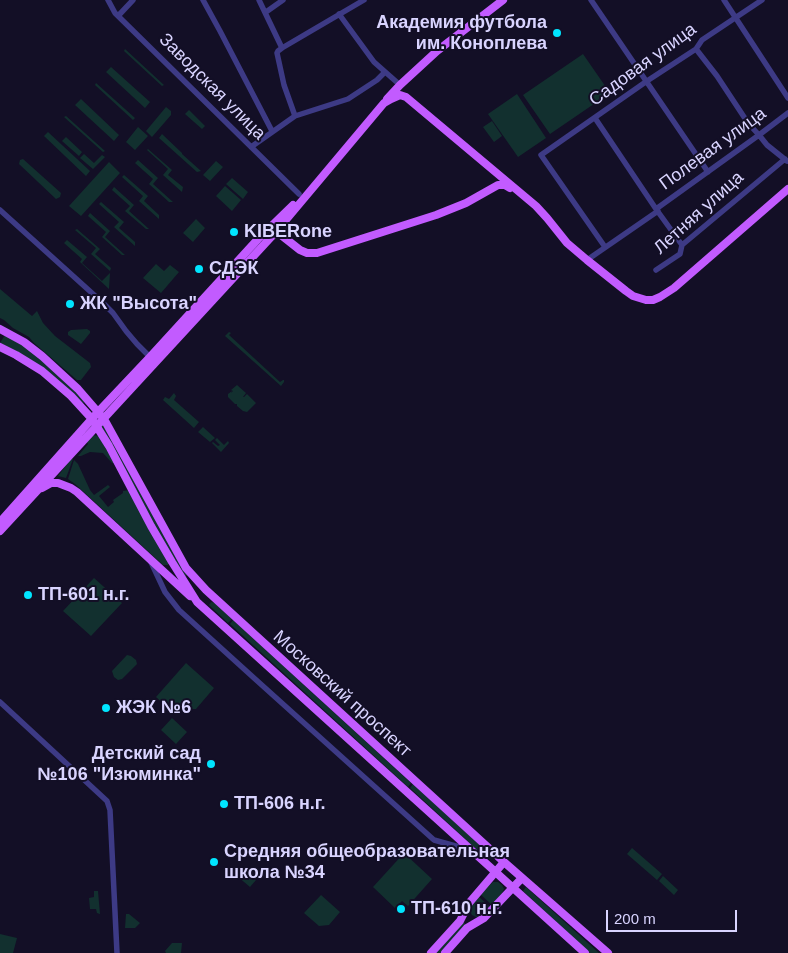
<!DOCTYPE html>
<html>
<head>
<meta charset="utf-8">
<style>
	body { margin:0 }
	#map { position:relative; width:788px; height:953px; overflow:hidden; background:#130f26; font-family:Arial,sans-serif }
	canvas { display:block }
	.scale { position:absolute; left:606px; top:910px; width:131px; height:22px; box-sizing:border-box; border:2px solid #d9d4ff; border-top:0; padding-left:6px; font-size:15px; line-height:18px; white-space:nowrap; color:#d9d4ff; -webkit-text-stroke:4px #130f26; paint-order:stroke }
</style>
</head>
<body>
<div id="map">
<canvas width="788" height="953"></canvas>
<div class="scale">200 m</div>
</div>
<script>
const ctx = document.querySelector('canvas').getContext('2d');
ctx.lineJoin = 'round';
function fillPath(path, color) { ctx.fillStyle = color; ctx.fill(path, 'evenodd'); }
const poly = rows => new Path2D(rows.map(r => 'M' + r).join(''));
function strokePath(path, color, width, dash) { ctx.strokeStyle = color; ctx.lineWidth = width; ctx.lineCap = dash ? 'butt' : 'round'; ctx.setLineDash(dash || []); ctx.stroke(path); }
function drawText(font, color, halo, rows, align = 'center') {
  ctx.font = font + ' Arial,sans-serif'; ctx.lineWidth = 4; ctx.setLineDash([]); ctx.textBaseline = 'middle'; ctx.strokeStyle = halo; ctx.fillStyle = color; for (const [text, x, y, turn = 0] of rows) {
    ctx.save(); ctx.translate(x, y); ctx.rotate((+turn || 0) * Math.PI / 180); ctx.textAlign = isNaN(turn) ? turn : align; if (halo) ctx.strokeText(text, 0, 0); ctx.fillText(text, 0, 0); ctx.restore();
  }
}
const green = poly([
	[125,49,164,85,162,86,124,51],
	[583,54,610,93,550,134,523,95],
	[111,67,150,102,145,108,106,72],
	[96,83,135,118,133,120,95,85],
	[517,94,546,138,518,157,488,114],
	[81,99,119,135,114,141,75,105],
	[166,107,171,111,171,115,152,137,146,131],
	[189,110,205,126,202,129,185,114],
	[66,116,105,151,103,152,64,117],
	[492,121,502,136,494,142,483,127],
	[138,127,148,136,135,150,126,142],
	[48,132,90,171,86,176,44,136],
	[162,134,182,153,182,154,201,171,197,172,159,138],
	[66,137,82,152,79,156,62,141],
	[148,149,172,170,168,175,183,187,182,192,163,175,168,169,147,150],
	[84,154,94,163,102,155,105,157,93,169,80,158],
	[23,159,61,193,60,197,56,199,19,164,20,160],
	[138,160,158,178,153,184,173,202,169,202,149,184,153,179,135,163],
	[216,161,223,167,210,181,203,175],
	[109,162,120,173,81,216,69,206],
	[124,175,148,196,144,201,159,215,159,219,139,201,143,196,122,177],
	[232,178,248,192,243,199,226,184],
	[225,186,241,200,232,211,216,196],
	[114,187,134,205,129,211,149,229,146,229,125,211,130,206,112,190],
	[101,202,124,222,119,228,135,242,135,246,114,227,119,222,99,204],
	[90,213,110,231,105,237,125,255,122,255,102,237,106,232,88,216],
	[196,219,205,228,193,242,183,233],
	[77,229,100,249,95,254,111,268,110,271,91,254,96,248,75,230],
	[67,240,87,257,82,263,102,281,110,273,109,289,80,262,82,259,64,243],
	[156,264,164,271,170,265,179,272,161,293,143,278],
	[0,289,32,316,37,311,43,323,55,336,90,363,91,367,81,380,77,380,34,343,29,337,13,328,4,320,0,318],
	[87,329,90,331,90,333,81,344,68,335,68,332,71,330],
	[229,332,231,333,229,335,280,382,283,380,284,380,284,382,281,386,225,336],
	[5,335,29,349,86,401,82,404,18,353,0,343],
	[237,385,246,393,243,397,244,397,247,394,256,403,247,412,243,411,237,406,237,404,235,404,228,397,228,394,232,391,231,393,233,391,231,390],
	[174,393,176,396,174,400,199,422,194,428,163,400,165,397,169,399],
	[102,425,104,425,185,571,187,575,186,576,185,576,158,532,102,428],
	[203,427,215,438,210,442,198,432],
	[92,435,99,436,114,463,112,463,103,453,90,452,81,456,78,456,88,444,86,441],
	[217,438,224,445,228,441,229,443,221,452,212,443,213,442,218,446,220,445,215,440],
	[71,459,73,459,66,478,58,476],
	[74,460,78,464,90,490,94,495,108,485,110,487,99,496,108,507,114,502,113,500,123,493,123,491,130,490,169,562,168,565,163,565,75,484,68,479],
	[94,578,122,603,91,636,63,611],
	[211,602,215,603,232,619,228,623,211,607,209,605],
	[233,620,411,783,408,787,230,624],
	[127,655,131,656,136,660,137,664,122,679,118,680,114,677,112,671],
	[186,663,214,688,196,709,169,709,156,697],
	[172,718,187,732,176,744,161,730],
	[413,784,490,854,492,857,490,859,487,859,410,788],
	[632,848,662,874,657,880,627,854],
	[404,853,432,879,408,906,402,901,395,908,373,887],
	[243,869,256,880,250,887,237,876],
	[663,876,678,890,674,895,659,881],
	[493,882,498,882,502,885,504,889,502,893,492,905,480,894],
	[526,887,599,953,590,953,523,891],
	[94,891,98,891,100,914,97,913,96,909,90,909,89,898,94,897],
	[321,895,340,912,329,925,319,926,304,913],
	[478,896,490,907,482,916,476,917,472,915,469,910,469,907],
	[126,914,129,914,140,923,135,928,125,928],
	[463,923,465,923,464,926,440,953,435,953],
	[0,934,17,938,13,953,0,953],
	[172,943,182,943,181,953,166,953,165,951]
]);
const minor = poly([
	[108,0,115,13,299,194],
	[203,0,220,31,272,131],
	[259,0,282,48,278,51,277,53,284,85,295,116],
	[591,0,708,172],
	[724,0,788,98],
	[266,12,283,0],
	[339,14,374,62,400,85],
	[118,16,133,0],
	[282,48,364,0],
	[696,49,717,76,748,123,759,135,767,145,787,161],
	[595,118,656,209,682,245],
	[251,147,295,116,348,99,377,80,385,72],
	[656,209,759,135,788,113],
	[0,210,103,303,113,313,126,331,137,344,150,357],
	[605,247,541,155,647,81,696,49,702,40,762,0],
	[587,260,658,211],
	[656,270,680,254,682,245,785,159],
	[150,560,165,592,179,610,254,678,434,840,470,850],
	[0,702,107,801,110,810,117,953]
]);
const major = poly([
	[387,99,400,85,437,51,503,0],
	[284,237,282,229,285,221,384,103,391,99,400,95,406,97,536,206,547,218,567,243,587,260,626,291,633,296,646,300,653,300,660,297,674,288,788,189],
	[0,329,24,342,42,356,78,389,104,419,186,568,206,590,504,862,608,953],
	[0,347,16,355,42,371,71,396,92,419,109,446,151,526,172,562,197,602,585,953],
	[42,488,51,483,58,483,71,488,77,492,190,596],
	[0,522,98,412,150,357,258,239,293,205],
	[0,531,272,236,277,234,281,235,300,250,307,253,317,253,436,215,466,203,498,185,505,185,510,188],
	[431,953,460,921,469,903,504,862],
	[445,953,467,928,484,918,522,878]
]);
const markers = [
	[557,33,5,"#00e5ff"],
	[234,232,5,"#00e5ff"],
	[199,269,5,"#00e5ff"],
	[70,304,5,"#00e5ff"],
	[28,595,5,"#00e5ff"],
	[106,708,5,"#00e5ff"],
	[211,764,5,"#00e5ff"],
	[224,804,5,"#00e5ff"],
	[214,862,5,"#00e5ff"],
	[401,909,5,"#00e5ff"]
];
const poiNames = [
	["Академия футбола",547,23,"right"],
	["им. Коноплева",547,44,"right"],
	["KIBERone",244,232],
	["СДЭК",209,269],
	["ЖК \"Высота\"",80,304],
	["ТП-601 н.г.",38,595],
	["ЖЭК №6",116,708],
	["Детский сад",201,754,"right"],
	["№106 \"Изюминка\"",201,775,"right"],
	["ТП-606 н.г.",234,804],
	["Средняя общеобразовательная",224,852],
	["школа №34",224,873],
	["ТП-610 н.г.",411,909]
];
const streetNames = [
	["Садовая улица",643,65,-36],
	["Заводская улица",212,87,45],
	["Полевая улица",713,149,-36],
	["Летняя улица",699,213,-42],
	["Московский проспект",342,694,42]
];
fillPath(green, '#12302f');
strokePath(minor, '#3d3a85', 5.5);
strokePath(major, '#c25bff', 8);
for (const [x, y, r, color] of markers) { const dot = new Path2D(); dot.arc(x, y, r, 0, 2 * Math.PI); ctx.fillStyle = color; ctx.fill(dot); strokePath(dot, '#130f26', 2); }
drawText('bold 18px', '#d9d4ff', '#130f26', poiNames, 'left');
drawText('18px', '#d9d4ff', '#130f26', streetNames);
</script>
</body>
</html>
